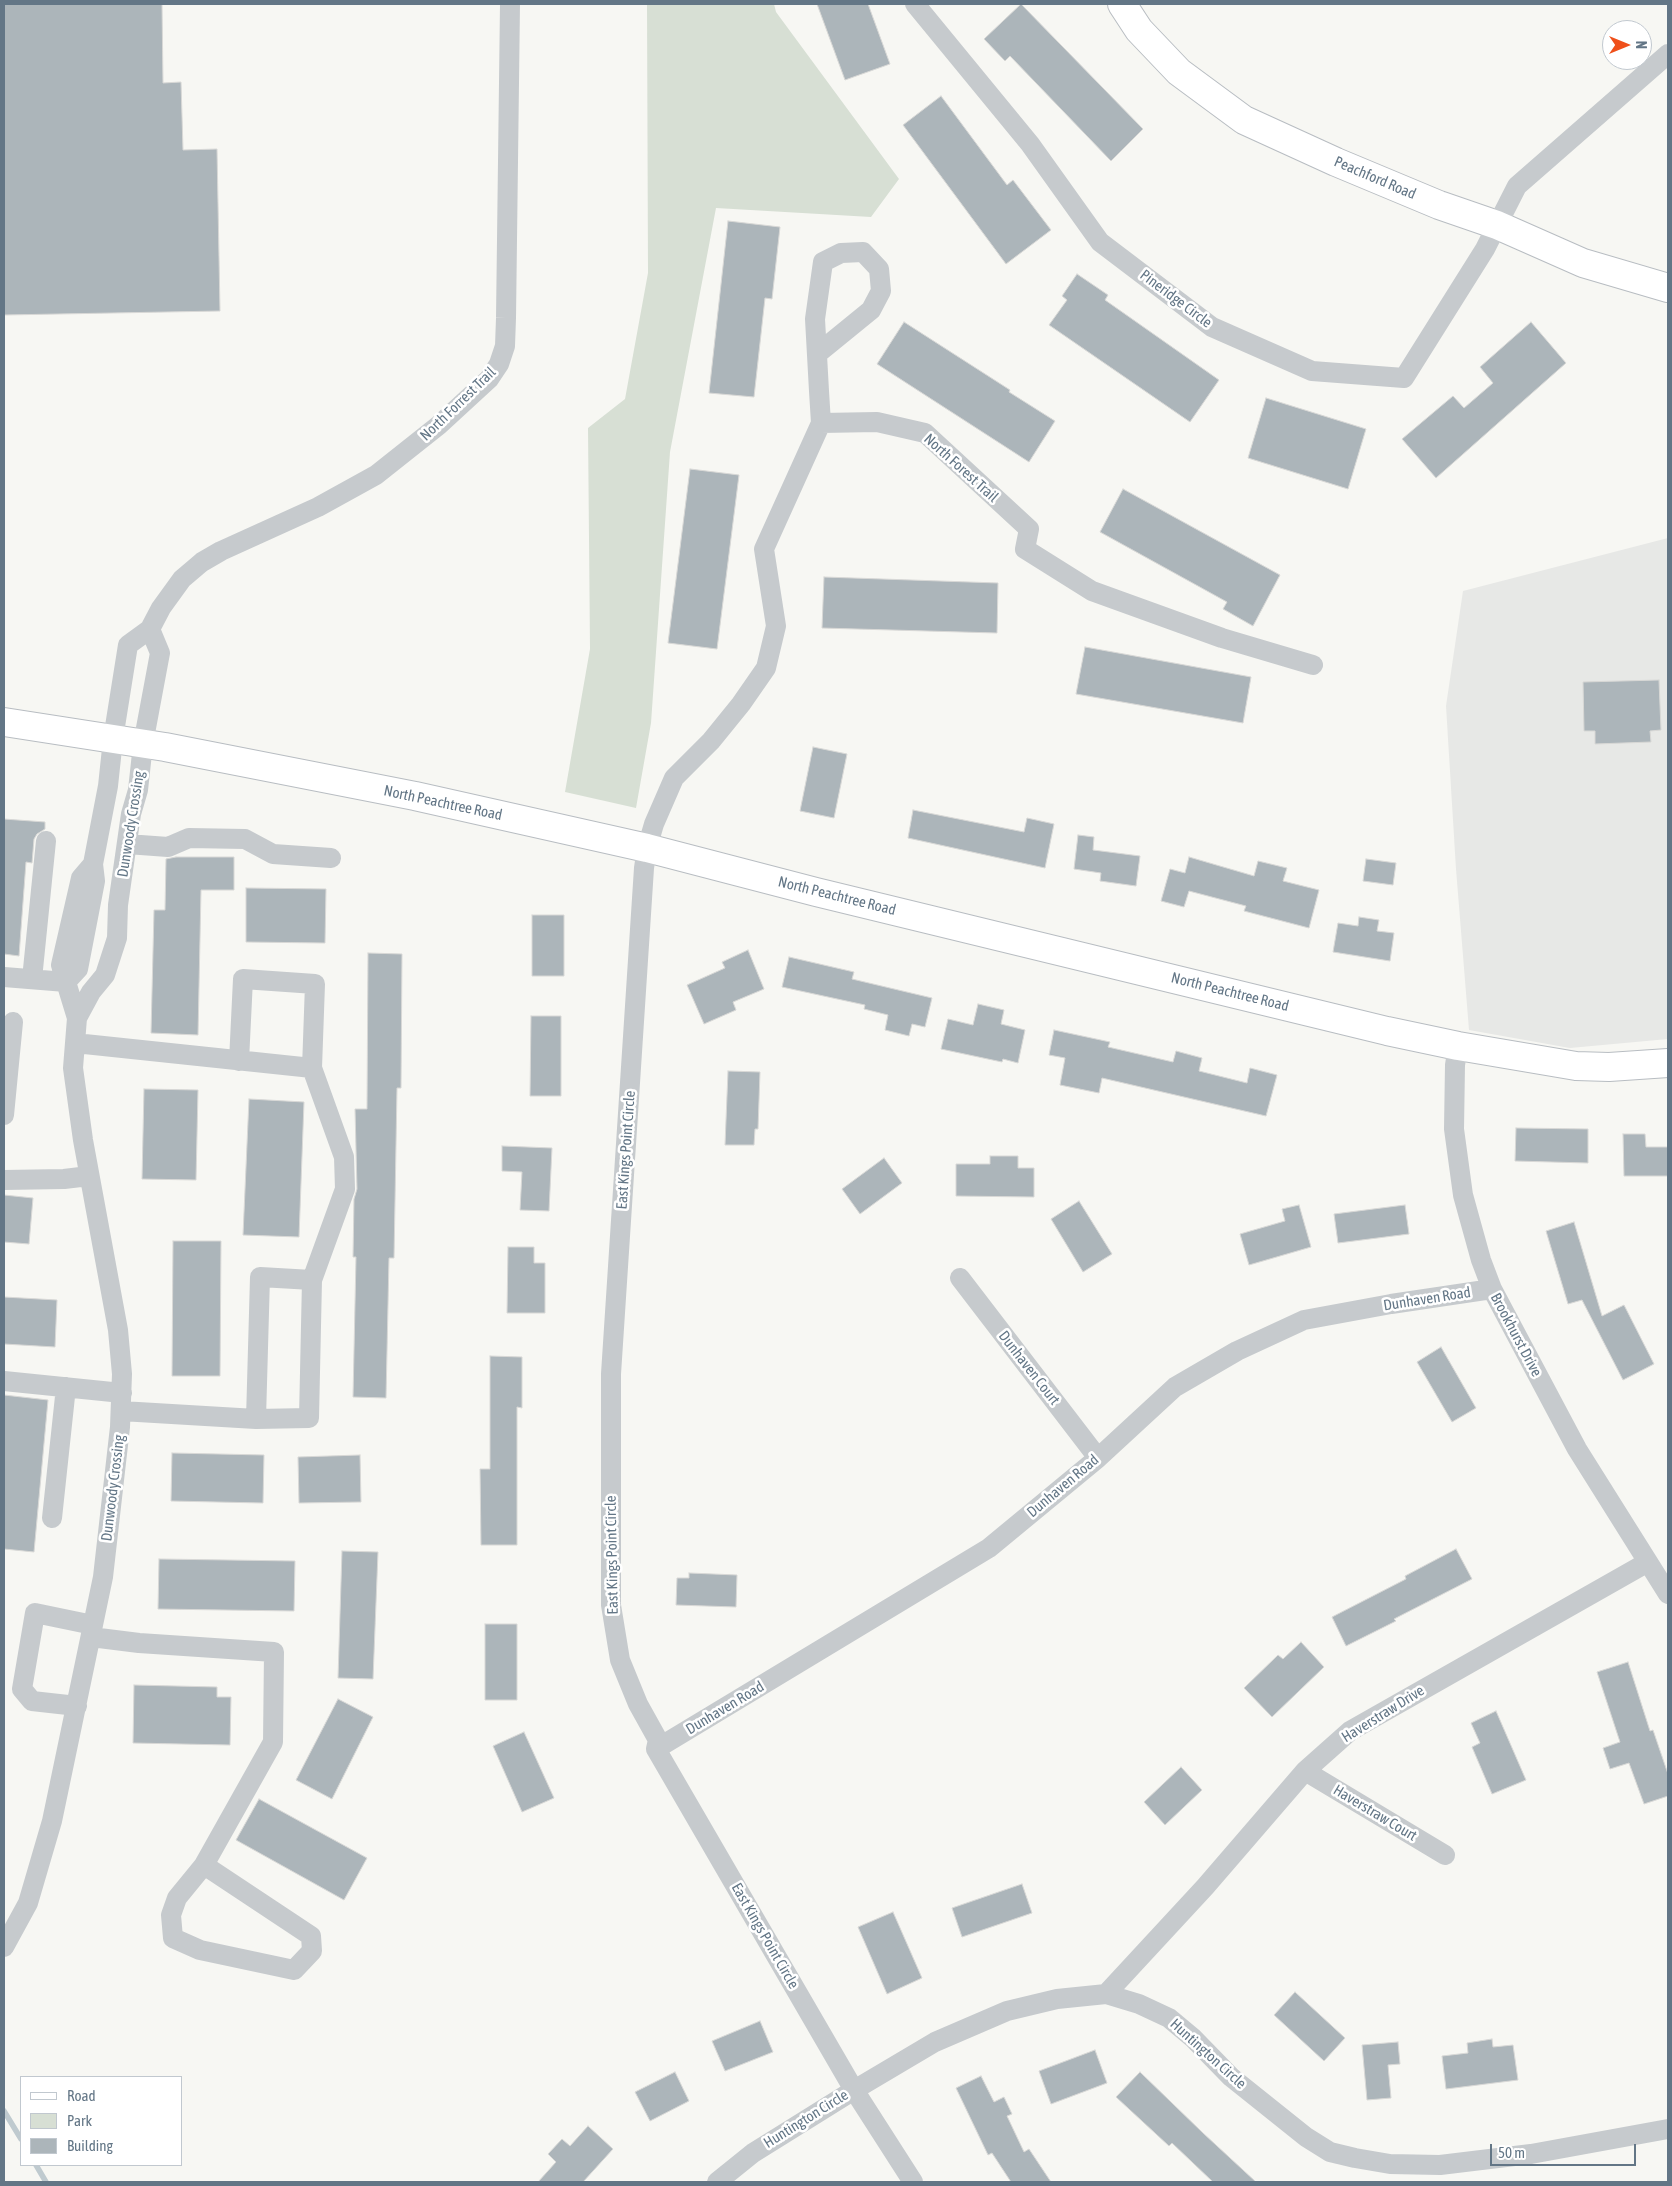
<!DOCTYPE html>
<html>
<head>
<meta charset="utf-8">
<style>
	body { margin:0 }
	#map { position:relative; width:1672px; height:2186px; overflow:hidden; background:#f7f7f3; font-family:"Asap Condensed",sans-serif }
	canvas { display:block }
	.frame { position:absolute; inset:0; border:5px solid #637686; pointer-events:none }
	.legend { position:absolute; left:20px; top:2076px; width:162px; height:90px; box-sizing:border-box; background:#fff; border:1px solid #c1c8cf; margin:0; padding:6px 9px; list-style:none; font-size:15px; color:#637686 }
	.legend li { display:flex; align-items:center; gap:10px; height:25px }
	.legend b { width:25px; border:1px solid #c1c8cf }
	.north { position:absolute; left:1602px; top:20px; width:50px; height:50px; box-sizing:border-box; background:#fff; border:1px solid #c1c8cf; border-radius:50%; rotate:90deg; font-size:14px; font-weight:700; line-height:20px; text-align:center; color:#637686 }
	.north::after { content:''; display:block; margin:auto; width:18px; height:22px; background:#ef501b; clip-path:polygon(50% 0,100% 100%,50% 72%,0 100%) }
	.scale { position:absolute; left:1490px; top:2144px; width:146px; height:22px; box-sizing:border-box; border:2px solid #637686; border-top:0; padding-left:6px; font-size:15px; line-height:18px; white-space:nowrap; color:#637686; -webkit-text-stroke:4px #fff; paint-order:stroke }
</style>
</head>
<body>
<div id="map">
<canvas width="1672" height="2186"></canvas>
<div class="frame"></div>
<ul class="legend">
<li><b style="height:6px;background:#fff"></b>Road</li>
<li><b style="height:14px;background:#d7dfd4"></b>Park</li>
<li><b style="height:14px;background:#acb5ba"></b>Building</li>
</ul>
<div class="north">N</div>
<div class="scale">50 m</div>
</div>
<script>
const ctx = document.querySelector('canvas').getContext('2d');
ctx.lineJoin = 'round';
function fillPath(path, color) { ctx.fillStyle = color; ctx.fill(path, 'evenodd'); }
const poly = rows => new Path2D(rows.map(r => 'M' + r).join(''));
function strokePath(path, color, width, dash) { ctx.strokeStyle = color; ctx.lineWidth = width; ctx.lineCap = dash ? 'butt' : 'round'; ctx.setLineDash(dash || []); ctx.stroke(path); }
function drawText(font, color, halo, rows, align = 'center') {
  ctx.font = font + ' "Asap Condensed",sans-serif'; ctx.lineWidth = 5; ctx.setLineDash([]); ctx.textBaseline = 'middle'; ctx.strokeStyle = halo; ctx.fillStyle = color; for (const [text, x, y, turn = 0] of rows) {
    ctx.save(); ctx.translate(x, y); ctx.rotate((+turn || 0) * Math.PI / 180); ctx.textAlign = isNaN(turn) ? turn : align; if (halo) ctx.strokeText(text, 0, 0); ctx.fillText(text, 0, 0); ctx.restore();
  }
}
const built = poly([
	[1668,538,1668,1039,1570,1048,1469,1030,1456,869,1446,706,1463,591]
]);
const green = poly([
	[647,4,774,4,776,12,899,179,871,217,716,208,670,452,651,723,636,808,565,792,590,649,588,428,625,399,648,273]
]);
const stream = poly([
	[4,2111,21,2139],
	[36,2165,46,2182]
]);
const building = poly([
	[4,4,162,4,163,83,181,82,183,150,217,149,220,311,4,315,4,4],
	[817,4,868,4,890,64,845,80,817,4],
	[1021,4,1143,129,1111,161,1010,56,1005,61,984,39,1021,4],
	[941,96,1007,185,1013,180,1051,230,1006,264,903,125,941,96],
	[728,221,780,227,772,299,765,298,754,397,709,393,728,221],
	[1077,274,1108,295,1105,300,1219,380,1190,422,1049,325,1067,300,1062,296,1077,274],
	[904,322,1010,390,1009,392,1055,421,1029,462,877,364,904,322],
	[1531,322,1566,363,1436,478,1402,439,1453,396,1464,408,1493,383,1480,367,1531,322],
	[1266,398,1366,429,1348,489,1248,458,1266,398],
	[690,469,739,475,717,649,668,643,690,469],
	[1123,489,1280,575,1253,626,1223,609,1227,602,1100,532,1123,489],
	[824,577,998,583,997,633,822,628,824,577],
	[1085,647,1251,677,1243,723,1076,694,1085,647],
	[1659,680,1661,730,1650,731,1651,742,1595,744,1595,731,1584,731,1583,682,1659,680],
	[813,747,847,754,834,818,800,811,813,747],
	[913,810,1024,832,1027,818,1054,824,1045,868,908,838,913,810],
	[4,819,45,822,45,829,37,834,34,839,32,863,26,862,19,956,4,954,4,819],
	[1078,835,1094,837,1093,850,1140,856,1136,886,1100,881,1101,873,1074,869,1078,835],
	[176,857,234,857,234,890,201,890,198,1035,151,1033,154,910,165,910,166,859,176,857],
	[1189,857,1254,876,1258,861,1287,868,1283,881,1319,890,1309,928,1244,911,1246,906,1189,891,1184,907,1161,901,1170,869,1185,873,1189,857],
	[1366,859,1396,863,1393,885,1363,881,1366,859],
	[246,888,326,889,325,943,246,942,246,888],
	[532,915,564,915,564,976,532,976,532,915],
	[1359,917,1379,920,1377,931,1394,933,1390,961,1333,952,1338,923,1358,926,1359,917],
	[748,950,764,989,733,1002,736,1010,704,1024,687,985,725,968,722,962,748,950],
	[368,953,402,954,401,1088,397,1088,394,1258,389,1258,386,1398,353,1397,356,1257,353,1257,354,1199,357,1189,355,1109,367,1109,368,953],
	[789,957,854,972,852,979,932,998,925,1027,912,1024,909,1036,885,1030,888,1015,864,1009,865,1005,782,987,789,957],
	[978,1004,1004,1010,1001,1024,1025,1030,1018,1063,1003,1059,1002,1062,941,1049,948,1019,973,1025,978,1004],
	[531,1016,561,1016,561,1096,530,1096,531,1016],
	[1054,1030,1110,1042,1108,1047,1173,1062,1176,1051,1202,1058,1199,1071,1247,1083,1250,1068,1277,1075,1266,1116,1102,1078,1099,1093,1060,1085,1065,1058,1049,1055,1054,1030],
	[728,1071,760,1072,758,1129,755,1129,754,1145,725,1145,728,1071],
	[144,1089,198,1090,196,1180,142,1179,144,1089],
	[249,1099,304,1102,299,1237,243,1235,249,1099],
	[1516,1128,1588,1129,1588,1163,1515,1161,1516,1128],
	[1623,1134,1645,1134,1646,1147,1668,1147,1668,1176,1624,1176,1623,1134],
	[502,1146,552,1148,549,1211,520,1210,522,1172,502,1171,502,1146],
	[990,1156,1018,1156,1018,1168,1034,1168,1034,1197,956,1196,956,1164,990,1164,990,1156],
	[884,1158,902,1183,860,1214,842,1189,884,1158],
	[4,1195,33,1198,29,1244,4,1242,4,1195],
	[1079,1201,1112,1254,1083,1272,1051,1219,1079,1201],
	[1299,1205,1311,1247,1249,1265,1240,1234,1285,1221,1282,1209,1299,1205],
	[1405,1205,1409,1234,1338,1243,1334,1214,1405,1205],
	[1574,1222,1602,1316,1624,1305,1654,1364,1623,1380,1582,1300,1568,1304,1546,1231,1574,1222],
	[173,1241,221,1241,220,1376,172,1376,173,1241],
	[508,1247,534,1247,534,1263,545,1263,545,1313,507,1313,508,1247],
	[4,1297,57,1300,55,1347,4,1344,4,1297],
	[1441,1347,1476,1408,1452,1422,1417,1362,1441,1347],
	[490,1356,522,1357,522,1408,517,1407,517,1545,481,1545,480,1469,490,1469,490,1356],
	[4,1395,48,1400,34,1552,4,1549,4,1395],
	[172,1453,264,1455,263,1503,171,1501,172,1453],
	[360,1455,361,1502,299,1503,298,1457,360,1455],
	[1456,1549,1472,1579,1394,1619,1396,1621,1346,1646,1332,1617,1406,1579,1405,1576,1456,1549],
	[342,1551,378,1552,373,1679,338,1678,342,1551],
	[159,1559,295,1561,294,1611,158,1609,159,1559],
	[689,1573,737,1575,736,1607,676,1605,677,1578,689,1578,689,1573],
	[485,1624,517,1624,517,1700,485,1700,485,1624],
	[1301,1642,1324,1667,1272,1717,1244,1688,1278,1655,1283,1659,1301,1642],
	[1628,1662,1650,1731,1653,1730,1668,1774,1668,1796,1644,1804,1629,1763,1610,1769,1603,1748,1620,1742,1597,1672,1628,1662],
	[134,1685,217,1687,217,1697,231,1697,230,1745,133,1743,134,1685],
	[338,1699,373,1717,332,1799,296,1780,338,1699],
	[1496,1711,1526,1780,1492,1794,1472,1747,1480,1743,1471,1723,1496,1711],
	[524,1732,554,1798,522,1812,493,1746,524,1732],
	[1181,1767,1202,1790,1165,1825,1144,1802,1181,1767],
	[259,1799,367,1858,344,1900,236,1840,259,1799],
	[1022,1884,1032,1913,962,1937,952,1908,1022,1884],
	[893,1912,922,1978,887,1994,858,1927,893,1912],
	[1295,1992,1345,2038,1324,2061,1274,2015,1295,1992],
	[760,2021,773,2052,725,2071,712,2041,760,2021],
	[1492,2039,1493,2047,1513,2045,1518,2080,1446,2089,1442,2056,1468,2053,1467,2043,1492,2039],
	[1398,2042,1400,2064,1388,2065,1391,2098,1367,2100,1362,2045,1398,2042],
	[1095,2050,1107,2083,1051,2104,1039,2071,1095,2050],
	[675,2072,689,2101,650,2121,635,2092,675,2072],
	[1140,2072,1203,2133,1256,2182,1213,2182,1172,2143,1169,2146,1116,2097,1140,2072],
	[981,2076,994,2102,1004,2097,1012,2114,1007,2116,1024,2152,1029,2149,1051,2182,1011,2182,992,2153,988,2155,956,2088,981,2076],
	[588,2126,613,2149,583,2182,538,2182,556,2162,548,2154,562,2139,570,2146,588,2126]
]);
const street = poly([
	[915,4,1030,144,1100,242,1212,327,1312,371,1404,378,1485,249,1517,186,1668,54],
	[817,354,871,310,881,291,879,269,863,252,841,253,823,262,815,319,819,391,821,423],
	[127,844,168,847,189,838,245,839,273,854,331,858],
	[4,977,66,982,61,965,81,878,93,864],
	[32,979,46,841],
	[77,1018,91,992,105,975,117,938,118,905,131,814,138,790,143,744,160,653,150,629],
	[75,1043,312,1068,344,1157,345,1189,312,1280,309,1418,256,1419,260,1277,312,1280],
	[1458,1046,1455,1065,1454,1129,1463,1195,1481,1260,1492,1289,1577,1449,1668,1594],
	[239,1061,243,979,315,984,312,1068],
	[4,1115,13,1022],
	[4,1180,64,1179,89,1176],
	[960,1278,1098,1458],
	[4,1381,122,1393],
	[121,1411,256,1419],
	[52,1518,66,1387],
	[91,1637,139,1643,274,1652,273,1742,204,1865,177,1898,171,1915,173,1938,200,1950,294,1970,312,1951,311,1936,204,1865],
	[77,1706,32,1701,22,1689,35,1613,93,1625],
	[656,1749,989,1548,1098,1458,1175,1387,1237,1351,1304,1320,1391,1304,1492,1289],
	[1305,1771,1445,1855],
	[4,1947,28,1903,52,1821,103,1577,120,1427,122,1374,118,1330,83,1140,73,1068,77,1018,66,982,78,969,95,881,93,864,108,786,113,739,128,645,150,629,161,608,182,579,202,562,221,551,318,507,376,475,439,425,489,379,499,364,505,346,506,318,510,4],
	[1106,1994,1205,1887,1305,1771,1350,1731,1648,1562],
	[717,2182,753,2153,854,2090,935,2042,1007,2011,1057,1999,1106,1994,1139,2004,1169,2018,1193,2038,1231,2077,1306,2137,1330,2152,1355,2158,1390,2164,1440,2165,1531,2154,1668,2129],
	[913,2182,854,2090,656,1749,658,1740,638,1704,620,1660,611,1605,611,1374,644,868,647,848,654,824,674,778,711,741,741,704,766,668,776,626,764,549,821,423,877,422,925,433,1029,529,1025,549,1092,591,1222,638,1313,665]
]);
const secondary = poly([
	[1122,4,1139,30,1179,72,1244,120,1336,162,1439,205,1497,225,1583,263,1668,288],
	[4,722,165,747,415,796,647,848,816,892,1387,1031,1458,1046,1576,1066,1609,1067,1668,1063]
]);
const streetNames = [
	["Peachford Road",1375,178,23],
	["Pineridge Circle",1176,299,37],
	["North Forrest Trail",458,404,-44],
	["North Forest Trail",961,468,42],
	["North Peachtree Road",443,803,12],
	["Dunwoody Crossing",131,824,-81],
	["North Peachtree Road",837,896,14],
	["North Peachtree Road",1230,992,14],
	["East Kings Point Circle",626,1150,-86],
	["Dunhaven Road",1427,1299,-9],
	["Brookhurst Drive",1516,1335,62],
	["Dunhaven Court",1029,1368,52],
	["Dunhaven Road",1063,1486,-40],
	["Dunwoody Crossing",113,1488,-83],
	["East Kings Point Circle",612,1555,-91],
	["Dunhaven Road",725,1708,-31],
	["Haverstraw Drive",1383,1714,-32],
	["Haverstraw Court",1375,1813,31],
	["East Kings Point Circle",765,1936,60],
	["Huntington Circle",1208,2054,42],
	["Huntington Circle",806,2119,-32]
];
fillPath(built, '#e7e8e6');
fillPath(green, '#d7dfd4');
strokePath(stream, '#bfcacf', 5.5);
fillPath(building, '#acb5ba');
strokePath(building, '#d8d8d6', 1);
strokePath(secondary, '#b8bdc2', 30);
strokePath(street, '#c6cacd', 20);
strokePath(secondary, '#fff', 28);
drawText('15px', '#637686', '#fff', streetNames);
</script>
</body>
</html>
